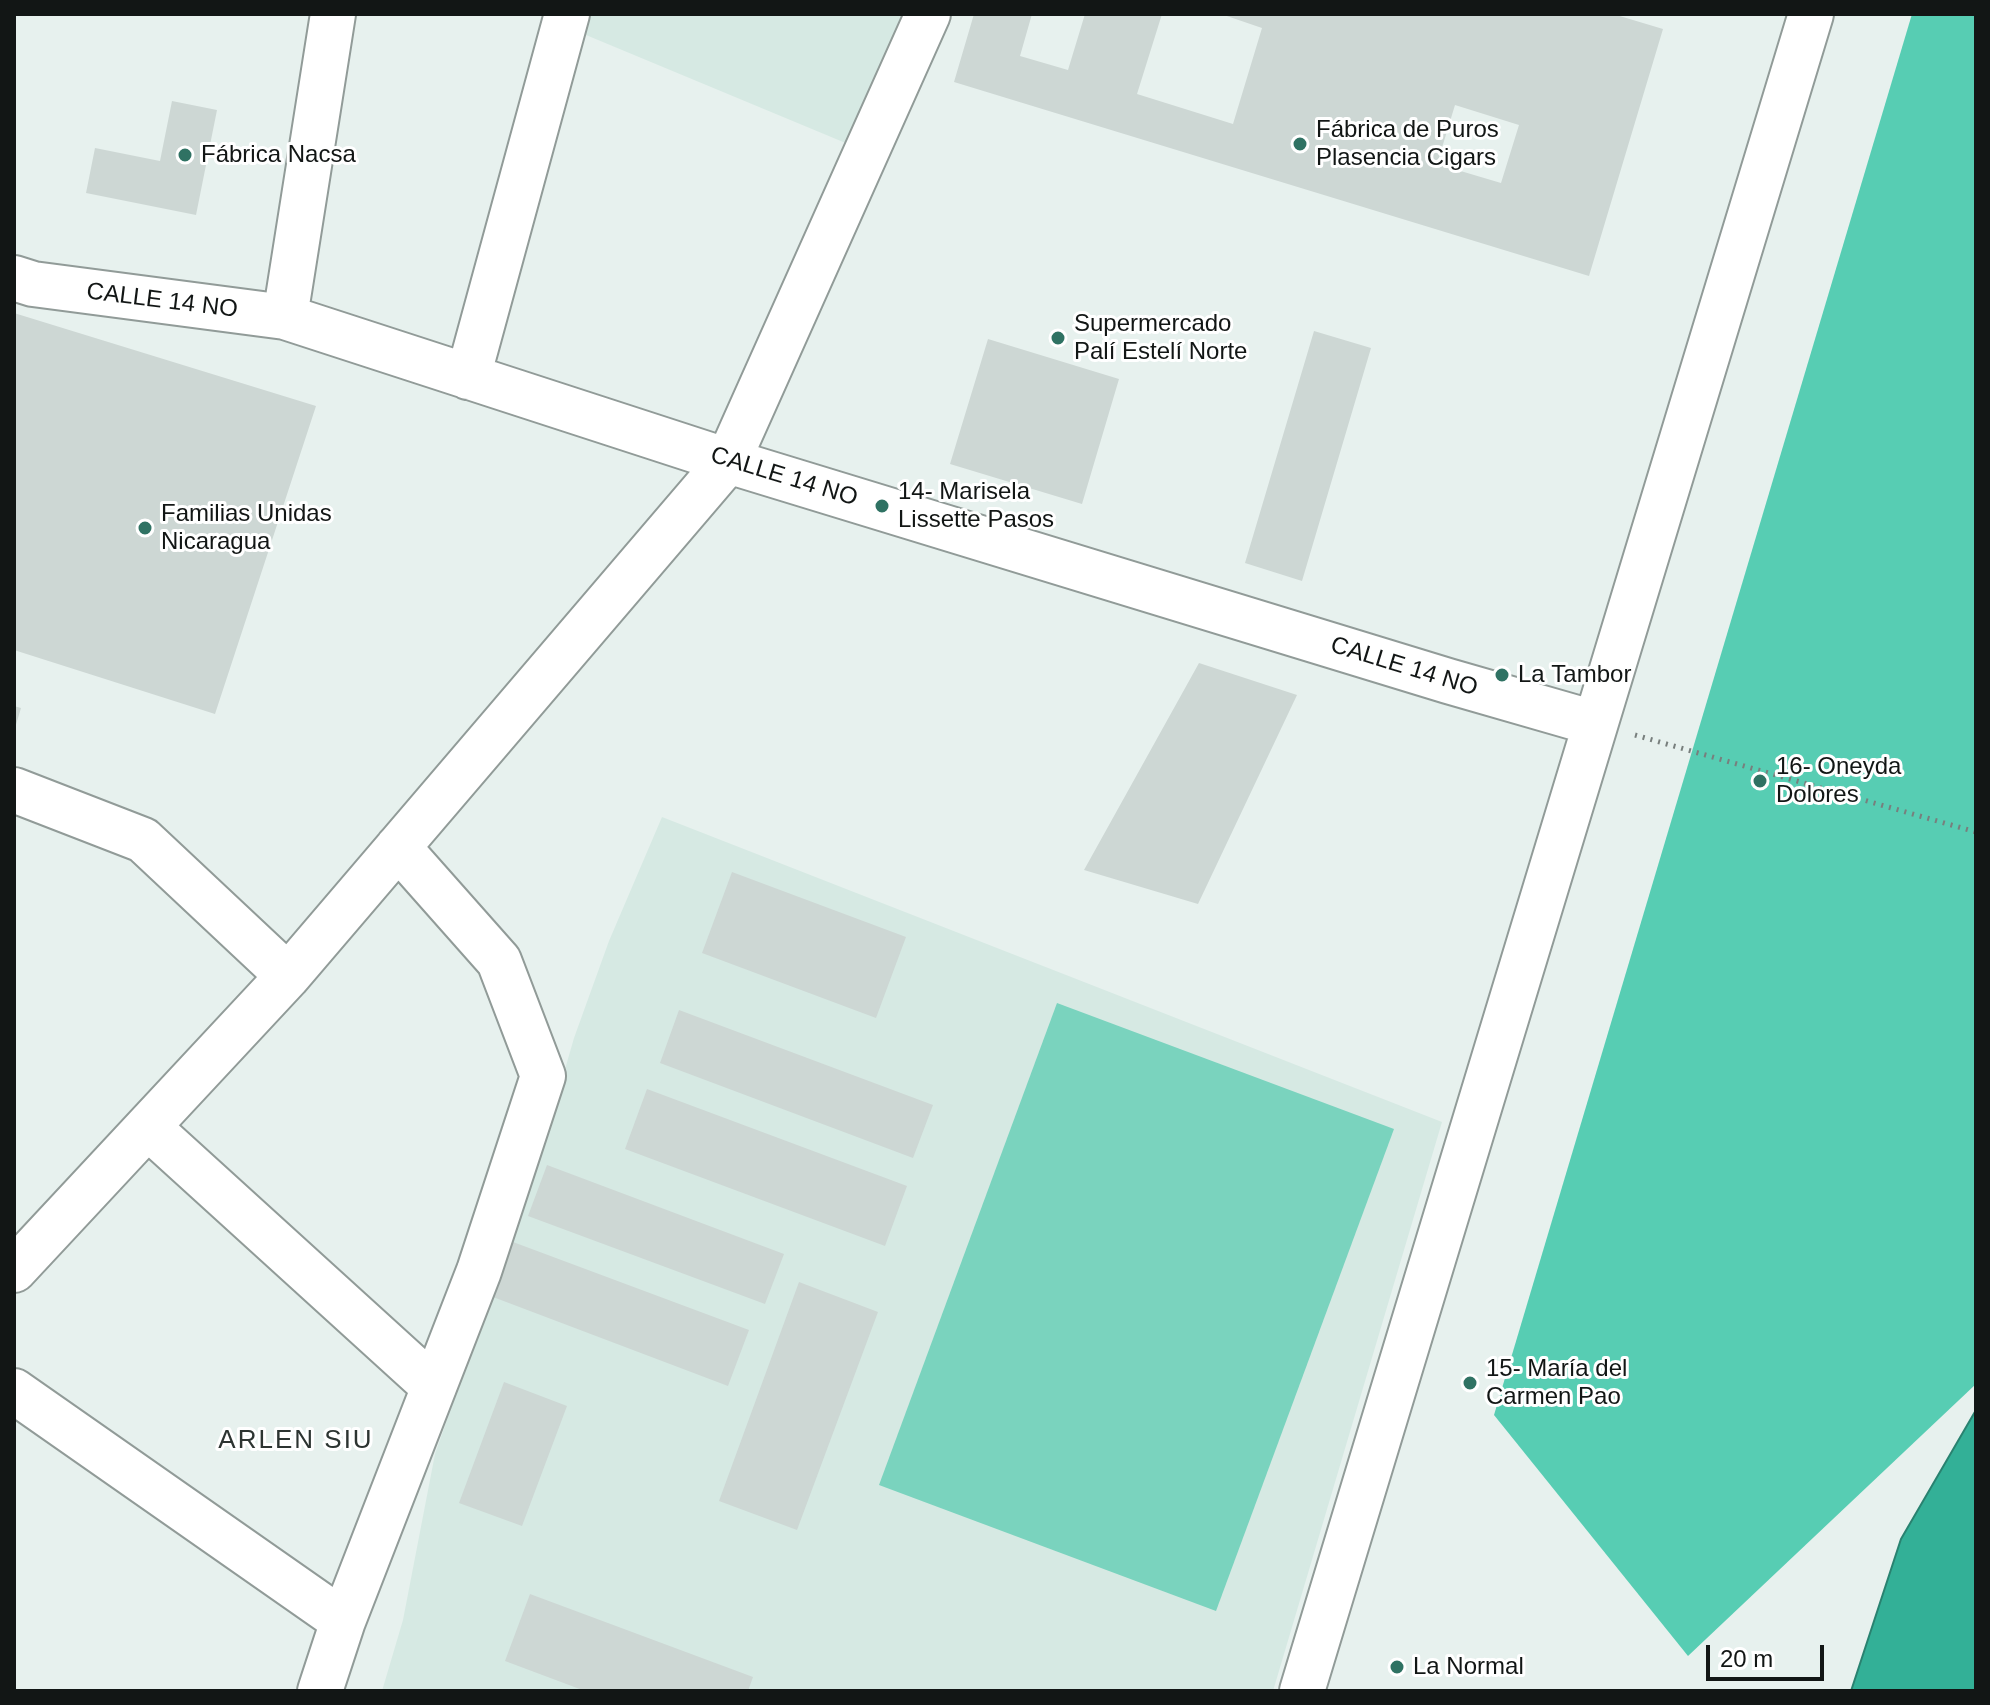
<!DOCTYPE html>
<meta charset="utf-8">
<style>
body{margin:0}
#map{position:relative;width:1990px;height:1705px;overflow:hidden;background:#e7f1ee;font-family:Arial,sans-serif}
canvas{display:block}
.frame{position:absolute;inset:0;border:16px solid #121615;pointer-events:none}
.scale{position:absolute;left:1706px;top:1645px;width:118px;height:36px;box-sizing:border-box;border:4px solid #121615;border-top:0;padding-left:10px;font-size:24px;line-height:28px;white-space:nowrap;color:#121615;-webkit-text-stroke:6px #fff;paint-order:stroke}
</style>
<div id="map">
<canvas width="1990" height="1705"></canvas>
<div class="frame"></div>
<div class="scale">20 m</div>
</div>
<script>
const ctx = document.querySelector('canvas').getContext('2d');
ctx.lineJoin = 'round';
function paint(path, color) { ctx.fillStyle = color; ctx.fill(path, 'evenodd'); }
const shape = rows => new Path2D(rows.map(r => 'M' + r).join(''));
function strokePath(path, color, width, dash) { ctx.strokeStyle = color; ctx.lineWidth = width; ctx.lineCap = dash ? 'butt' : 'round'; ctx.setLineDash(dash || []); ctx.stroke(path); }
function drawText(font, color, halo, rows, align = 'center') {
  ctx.font = font + ' Arial,sans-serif'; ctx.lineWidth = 6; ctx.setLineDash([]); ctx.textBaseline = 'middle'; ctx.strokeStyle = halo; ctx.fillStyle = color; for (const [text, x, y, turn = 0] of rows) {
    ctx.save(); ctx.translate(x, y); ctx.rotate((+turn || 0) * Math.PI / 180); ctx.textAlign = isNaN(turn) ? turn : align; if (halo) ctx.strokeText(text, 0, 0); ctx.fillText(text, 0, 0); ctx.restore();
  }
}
const built = shape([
 [581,14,905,14,848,144,574,30],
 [662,817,1442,1122,1273,1691,382,1691,403,1620,435,1454,540,1156,574,1038,609,941]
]);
const green = shape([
 [1057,1003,1394,1129,1216,1611,879,1485]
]);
const forest = shape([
 [1912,14,1976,14,1976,1384,1688,1656,1494,1415]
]);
const water = shape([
 [1976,1410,1976,1691,1851,1691,1901,1539,1976,1410]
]);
const building = shape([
 [974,14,1032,14,1020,56,1068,70,1085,14,1162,14,1137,94,1233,124,1262,28,1221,14,1613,14,1663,29,1589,276,954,82],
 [1455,105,1519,125,1501,183,1437,164],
 [172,101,217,110,196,215,86,193,95,148,160,161],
 [14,313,316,406,215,714,14,650],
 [1314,331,1371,348,1302,581,1245,563],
 [988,339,1119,379,1082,504,950,464],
 [1199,663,1297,695,1198,904,1084,870],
 [14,706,21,708,15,728,14,728],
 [732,872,906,937,876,1018,702,953],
 [679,1010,933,1105,913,1158,660,1063],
 [647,1089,907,1186,885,1246,625,1149],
 [547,1165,784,1254,765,1304,528,1216],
 [513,1242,749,1330,728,1386,493,1297],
 [799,1282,878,1312,797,1530,719,1501],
 [504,1382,567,1406,522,1526,459,1503],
 [530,1594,753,1677,748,1691,585,1691,505,1661]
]);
const path = shape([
 [1635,735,1976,832]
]);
const minor = shape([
 [14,278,33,284,285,317,728,461,1448,681,1594,723],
 [285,317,333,14],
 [468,377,567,14],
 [14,790,143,840,288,976],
 [148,1127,434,1387],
 [14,1270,288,976,728,461,928,14],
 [14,1391,343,1621],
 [320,1691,343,1621,479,1271,543,1076,499,961,398,847],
 [1302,1691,1811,14]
]);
const markers = [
 [1300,144,8,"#2f7263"],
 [185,155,8,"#2f7263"],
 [1058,338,8,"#2f7263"],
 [882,506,8,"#2f7263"],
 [145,528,8,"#2f7263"],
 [1502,675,8,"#2f7263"],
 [1760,781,8,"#2f7263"],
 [1470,1383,8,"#2f7263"],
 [1397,1667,8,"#2f7263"]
];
const poiNames = [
 ["Fábrica de Puros",1316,130],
 ["Plasencia Cigars",1316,158],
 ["Fábrica Nacsa",201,155],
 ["Supermercado",1074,324],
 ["Palí Estelí Norte",1074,352],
 ["14- Marisela",898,492],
 ["Lissette Pasos",898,520],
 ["Familias Unidas",161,514],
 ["Nicaragua",161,542],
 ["La Tambor",1518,675],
 ["16- Oneyda",1776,767],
 ["Dolores",1776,795],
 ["15- María del",1486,1369],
 ["Carmen Pao",1486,1397],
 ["La Normal",1413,1667]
];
const streetNames = [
 ["CALLE 14 NO",162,301,7],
 ["CALLE 14 NO",784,477,17],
 ["CALLE 14 NO",1404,667,17]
];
const neighbourhoodNames = [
 ["ARLEN SIU",296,1441]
];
paint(built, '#d6e9e3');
paint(green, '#7ad3be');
paint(forest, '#57cdb3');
paint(water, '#33b097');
strokePath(water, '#298270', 2);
paint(building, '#cdd7d4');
strokePath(minor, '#919b98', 48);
strokePath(path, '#787f7d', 5, [2, 6]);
strokePath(minor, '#fff', 44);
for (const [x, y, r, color] of markers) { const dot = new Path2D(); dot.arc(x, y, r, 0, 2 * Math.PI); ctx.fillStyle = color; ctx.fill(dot); strokePath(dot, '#fff', 3); }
drawText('24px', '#121615', '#fff', poiNames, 'left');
drawText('24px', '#121615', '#fff', streetNames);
ctx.letterSpacing = '2px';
drawText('26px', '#2c3431', '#fff', neighbourhoodNames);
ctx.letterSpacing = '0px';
</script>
